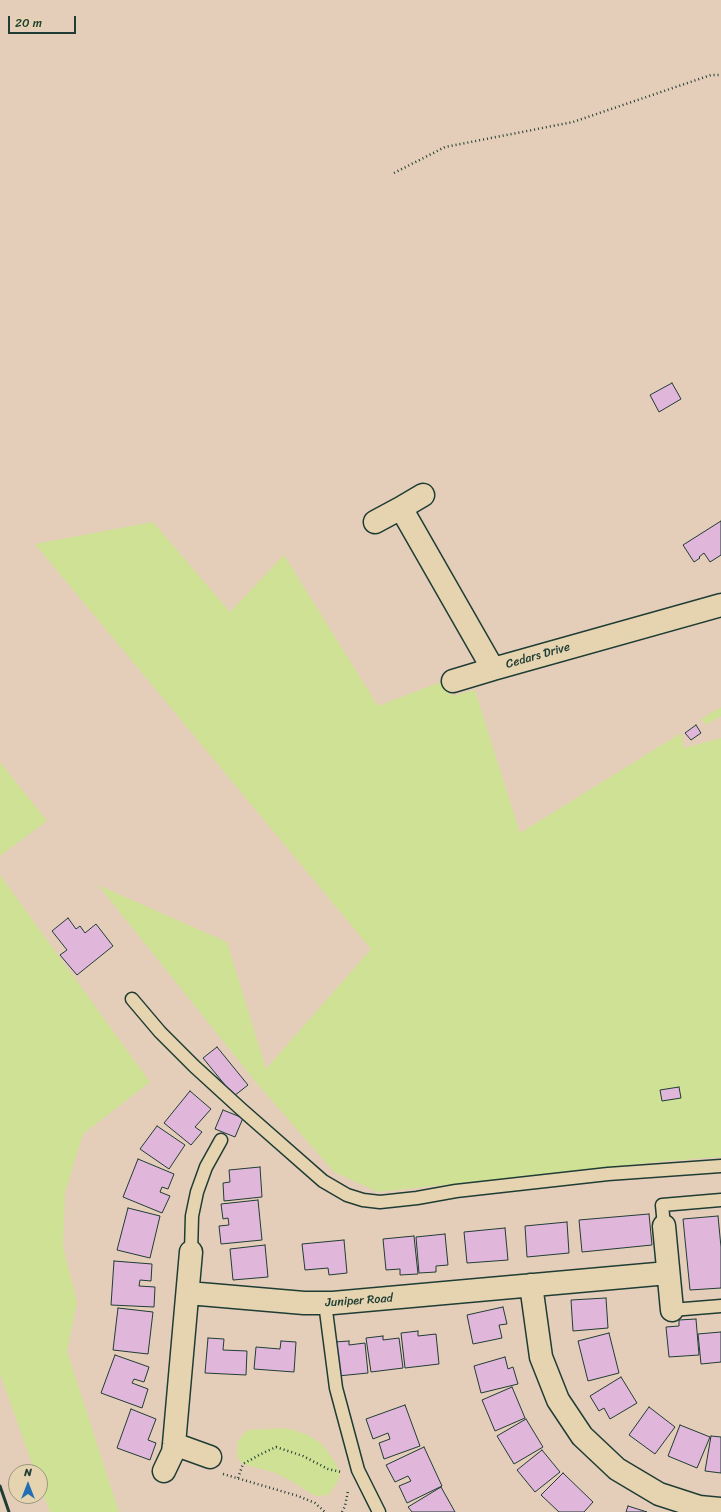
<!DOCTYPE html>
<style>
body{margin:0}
#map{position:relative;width:721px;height:1512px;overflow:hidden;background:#e5ceb9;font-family:Sriracha,sans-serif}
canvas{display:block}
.north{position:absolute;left:8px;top:1464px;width:40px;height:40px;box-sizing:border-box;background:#e6d4b1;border:1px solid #96987f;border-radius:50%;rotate:0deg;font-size:11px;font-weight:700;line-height:16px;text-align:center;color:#1f3d34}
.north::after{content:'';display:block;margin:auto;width:14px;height:18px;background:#1f6fb2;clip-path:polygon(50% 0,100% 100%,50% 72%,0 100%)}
.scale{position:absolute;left:8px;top:16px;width:68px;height:18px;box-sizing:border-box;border:2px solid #1f3d34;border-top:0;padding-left:5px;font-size:12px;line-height:14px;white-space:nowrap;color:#1f3d34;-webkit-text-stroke:3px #e6d4b1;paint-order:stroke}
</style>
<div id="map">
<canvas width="721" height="1512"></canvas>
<div class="north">N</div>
<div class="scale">20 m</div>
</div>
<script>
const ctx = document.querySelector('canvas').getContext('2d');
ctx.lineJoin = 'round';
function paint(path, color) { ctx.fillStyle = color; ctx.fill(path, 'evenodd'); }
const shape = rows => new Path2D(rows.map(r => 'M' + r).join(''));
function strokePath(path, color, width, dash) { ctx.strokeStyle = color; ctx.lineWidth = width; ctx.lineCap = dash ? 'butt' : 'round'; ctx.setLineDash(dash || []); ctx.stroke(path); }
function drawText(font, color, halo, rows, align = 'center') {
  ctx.font = font + ' Sriracha,sans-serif'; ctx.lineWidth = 3; ctx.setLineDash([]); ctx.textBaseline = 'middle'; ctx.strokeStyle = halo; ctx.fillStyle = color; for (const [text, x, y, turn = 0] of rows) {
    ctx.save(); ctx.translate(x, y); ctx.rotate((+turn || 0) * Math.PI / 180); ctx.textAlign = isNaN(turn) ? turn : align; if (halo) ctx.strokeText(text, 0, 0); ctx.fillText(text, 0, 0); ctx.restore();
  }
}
const green = shape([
 [153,522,230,612,284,555,378,706,446,680,452,696,475,690,520,833,681,733,684,748,721,738,721,1157,667,1161,378,1192,334,1172,255,1081,98,885,227,942,266,1069,371,949,35,544],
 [721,707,721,716,706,725,701,719],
 [0,762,47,821,0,856],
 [0,875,150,1082,83,1134,65,1193,63,1247,77,1302,67,1351,119,1512,50,1512,40,1485,40,1472,35,1472,0,1374],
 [286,1428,306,1434,321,1443,335,1462,340,1472,339,1478,335,1486,328,1495,315,1496,293,1482,276,1473,243,1464,237,1457,238,1441,247,1430]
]);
const building = shape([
 [672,383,681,399,659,412,650,395,672,383],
 [721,521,721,555,710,562,704,553,699,557,700,558,694,562,683,545,721,521],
 [696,725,701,733,691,740,685,733,696,725],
 [68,918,76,929,80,926,85,933,96,924,113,946,77,975,60,955,67,950,52,931,68,918],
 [217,1047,248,1085,234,1096,203,1058,217,1047],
 [679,1087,681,1098,662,1101,660,1090,679,1087],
 [190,1091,211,1109,195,1127,202,1132,191,1145,164,1123,190,1091],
 [223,1110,243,1118,235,1137,215,1129,223,1110],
 [157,1126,185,1145,169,1169,140,1149,157,1126],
 [138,1159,174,1174,168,1189,162,1187,160,1192,170,1196,162,1213,123,1197,138,1159],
 [260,1167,262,1197,224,1201,223,1183,230,1182,229,1170,260,1167],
 [258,1200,262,1240,221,1244,219,1226,229,1225,228,1218,223,1219,221,1204,258,1200],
 [128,1208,160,1216,150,1258,117,1250,128,1208],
 [649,1214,652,1245,582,1252,579,1220,649,1214],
 [718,1216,721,1247,721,1288,690,1290,683,1219,718,1216],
 [567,1222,569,1253,527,1257,525,1226,567,1222],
 [505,1228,508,1260,467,1263,464,1232,505,1228],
 [445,1234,448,1265,436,1266,436,1272,419,1273,416,1237,445,1234],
 [414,1236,418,1274,400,1275,400,1269,386,1270,383,1239,414,1236],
 [344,1240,347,1273,329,1275,328,1268,305,1270,302,1244,344,1240],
 [265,1245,268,1277,233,1280,230,1249,265,1245],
 [114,1261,152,1264,151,1281,140,1280,139,1286,155,1287,154,1307,111,1305,114,1261],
 [606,1298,608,1328,573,1331,571,1300,606,1298],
 [503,1307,507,1324,499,1325,502,1338,473,1344,467,1315,503,1307],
 [118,1308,153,1312,148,1354,113,1350,118,1308],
 [696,1319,699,1355,669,1357,666,1327,679,1326,679,1320,696,1319],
 [418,1331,418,1336,436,1334,439,1364,405,1368,401,1333,418,1331],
 [721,1332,721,1362,701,1364,698,1334,721,1332],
 [609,1333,619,1373,588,1381,578,1341,609,1333],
 [383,1336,383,1340,399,1338,403,1368,371,1372,366,1338,383,1336],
 [208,1338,224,1339,223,1350,247,1351,246,1375,205,1373,208,1338],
 [281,1341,296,1342,294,1372,254,1369,256,1347,280,1349,281,1341],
 [349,1341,349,1345,365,1343,368,1373,338,1376,335,1342,349,1341],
 [115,1355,149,1367,144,1382,134,1379,132,1383,148,1389,142,1408,101,1393,115,1355],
 [505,1357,508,1369,513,1367,518,1384,481,1393,474,1366,505,1357],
 [621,1377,637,1403,610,1419,604,1408,599,1411,590,1396,621,1377],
 [512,1387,525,1418,495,1431,482,1400,512,1387],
 [405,1405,420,1446,384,1459,379,1443,390,1439,388,1433,373,1439,366,1419,405,1405],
 [649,1407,675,1427,655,1454,629,1435,649,1407],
 [131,1409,156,1419,148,1440,156,1443,150,1460,117,1448,131,1409],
 [526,1419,543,1447,514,1464,497,1436,526,1419],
 [680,1425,710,1437,697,1468,668,1456,680,1425],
 [711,1436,721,1437,721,1473,705,1471,711,1436],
 [424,1447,442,1486,407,1503,399,1486,411,1481,408,1476,395,1482,386,1465,424,1447],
 [542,1450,560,1472,535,1492,517,1470,542,1450],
 [563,1473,593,1502,584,1512,559,1512,541,1495,563,1473],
 [441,1487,455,1512,412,1512,408,1507,441,1487],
 [628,1506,647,1512,626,1512,628,1506]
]);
const path = shape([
 [394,173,445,147,573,122,711,75,721,75],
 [223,1474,298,1496,315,1503,325,1512],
 [238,1478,243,1464,261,1454,276,1447,303,1456,328,1469,341,1472],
 [342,1512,345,1506,348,1491]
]);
const service = shape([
 [132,999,160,1032,194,1066,241,1109,323,1181,347,1195,363,1200,380,1202,417,1198,456,1191,608,1174,721,1166],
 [664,1226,662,1205,721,1200],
 [191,1252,192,1216,197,1192,206,1167,221,1140],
 [325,1303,336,1388,358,1470,379,1512],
 [672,1310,721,1306]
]);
const minor = shape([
 [401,508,423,495],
 [375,522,401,508,493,669,721,605],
 [453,681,493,669],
 [664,1226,672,1310],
 [531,1285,541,1357,558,1400,582,1436,617,1469,659,1494,699,1507,721,1509],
 [188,1293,304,1303,333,1303,668,1273],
 [174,1444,210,1457],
 [164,1471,173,1452,174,1444,191,1252]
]);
const rail = shape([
 [0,1486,9,1512]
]);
const streetNames = [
 ["Cedars Drive",538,656,-16],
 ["Juniper Road",359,1301,-4]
];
paint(green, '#cfe195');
paint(building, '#e0b6db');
strokePath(building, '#1f3d34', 1);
strokePath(service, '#1f3d34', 15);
strokePath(minor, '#1f3d34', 25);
strokePath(path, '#1f3d34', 2.5, [1, 3]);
strokePath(service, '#e6d4b1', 12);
strokePath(minor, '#e6d4b1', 22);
strokePath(rail, '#1f3d34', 3);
drawText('12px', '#1f3d34', '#e6d4b1', streetNames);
</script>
